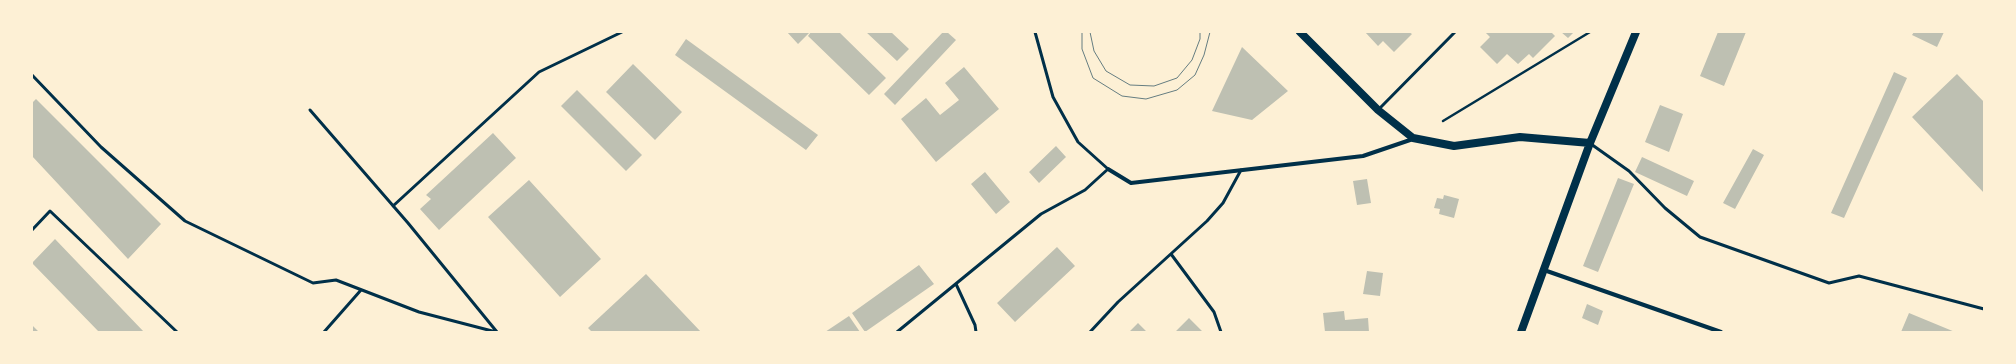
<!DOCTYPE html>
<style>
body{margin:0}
#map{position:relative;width:2016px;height:364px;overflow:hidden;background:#fdf0d5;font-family:"PT Sans Narrow",sans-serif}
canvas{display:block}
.frame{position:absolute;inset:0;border:33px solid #fdf0d5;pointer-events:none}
</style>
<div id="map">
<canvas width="2016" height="364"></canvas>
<div class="frame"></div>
</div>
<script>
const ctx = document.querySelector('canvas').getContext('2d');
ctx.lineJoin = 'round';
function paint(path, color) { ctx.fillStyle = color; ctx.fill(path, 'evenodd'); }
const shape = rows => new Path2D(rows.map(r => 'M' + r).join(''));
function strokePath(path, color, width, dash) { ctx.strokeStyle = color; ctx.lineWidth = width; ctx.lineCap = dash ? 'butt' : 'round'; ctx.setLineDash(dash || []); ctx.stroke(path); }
const building = shape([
 [787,32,810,32,798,44],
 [811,32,839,32,886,78,869,95,808,36],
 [866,32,891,32,909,49,897,61],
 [943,32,947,32,956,40,895,105,884,94],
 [1365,32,1409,32,1412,34,1394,52,1383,41,1378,46],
 [1485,32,1551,32,1555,36,1533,58,1529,54,1518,64,1507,54,1497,64,1480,47,1490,37],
 [1561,32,1574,32,1568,38],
 [1718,32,1746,32,1724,86,1700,76],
 [1914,32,1944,32,1937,47,1912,35],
 [686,39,818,135,806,150,675,55],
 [1242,47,1288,91,1252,120,1212,111],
 [633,64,682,112,655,140,606,92],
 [964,67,999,109,936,162,901,119,926,98,940,115,959,100,945,83],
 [1894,72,1907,78,1844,218,1831,213],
 [1957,74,1984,102,1984,193,1912,117],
 [577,90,642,155,626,171,561,106],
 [36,99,161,224,128,259,32,156,32,103],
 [1660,105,1683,114,1669,152,1645,142],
 [493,133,516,158,439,230,420,209,431,199,426,195],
 [1056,146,1066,157,1039,183,1029,172],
 [1753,149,1764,155,1735,209,1723,203],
 [1642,157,1694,181,1687,196,1635,172],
 [985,172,1010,202,996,214,971,184],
 [1618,178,1634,184,1598,272,1583,266],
 [1367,179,1371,203,1357,205,1353,181],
 [529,180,601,259,560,297,488,217],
 [1444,195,1459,199,1454,218,1439,214,1440,209,1434,208,1437,198,1443,199],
 [55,239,144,332,99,332,32,263],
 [1057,247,1075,266,1015,322,997,303],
 [919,265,934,284,865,332,852,313],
 [1367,271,1383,273,1380,296,1363,294],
 [646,274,701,332,592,332,588,328],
 [1587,304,1603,311,1598,325,1582,318],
 [1344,311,1345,320,1368,318,1369,332,1325,332,1323,313],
 [1909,313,1955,332,1901,332],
 [849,316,860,332,825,332],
 [1189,318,1203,332,1175,332],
 [1138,323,1147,332,1129,332],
 [32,325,39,332,32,332]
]);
const path = shape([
 [1443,121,1590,32]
]);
const service = shape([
 [32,75,101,147,185,221,313,283,336,280,419,312,496,332],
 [1379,109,1455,32],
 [310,110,408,223,497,332],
 [1591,144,1629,171,1665,208,1700,237,1829,283,1859,276,1984,309],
 [393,206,539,72,622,32],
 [32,230,50,211,177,332],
 [1171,254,1214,312,1221,332],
 [956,284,975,325,976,332],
 [324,332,361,290],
 [897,332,1041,214,1085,190,1108,169,1078,142,1053,97,1035,32],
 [1090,332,1118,302,1207,221,1223,203,1241,170]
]);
const minor = shape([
 [1108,169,1131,183,1363,156,1413,139],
 [1544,270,1721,332]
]);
const secondary = shape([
 [1300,32,1378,110,1413,138,1454,146,1520,137,1590,143],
 [1521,332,1590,143,1636,32]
]);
const tram = shape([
 [1082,32,1082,49,1093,78,1122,96,1146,99,1177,90,1195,75,1204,55,1210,32],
 [1090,32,1094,51,1106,71,1130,85,1154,86,1177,78,1192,60,1200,39,1200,32]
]);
paint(building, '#bec0b2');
strokePath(path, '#003049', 2.5);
strokePath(service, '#003049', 3);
strokePath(minor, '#003049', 4);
strokePath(secondary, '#003049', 8);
strokePath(tram, '#657d81', 1);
</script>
